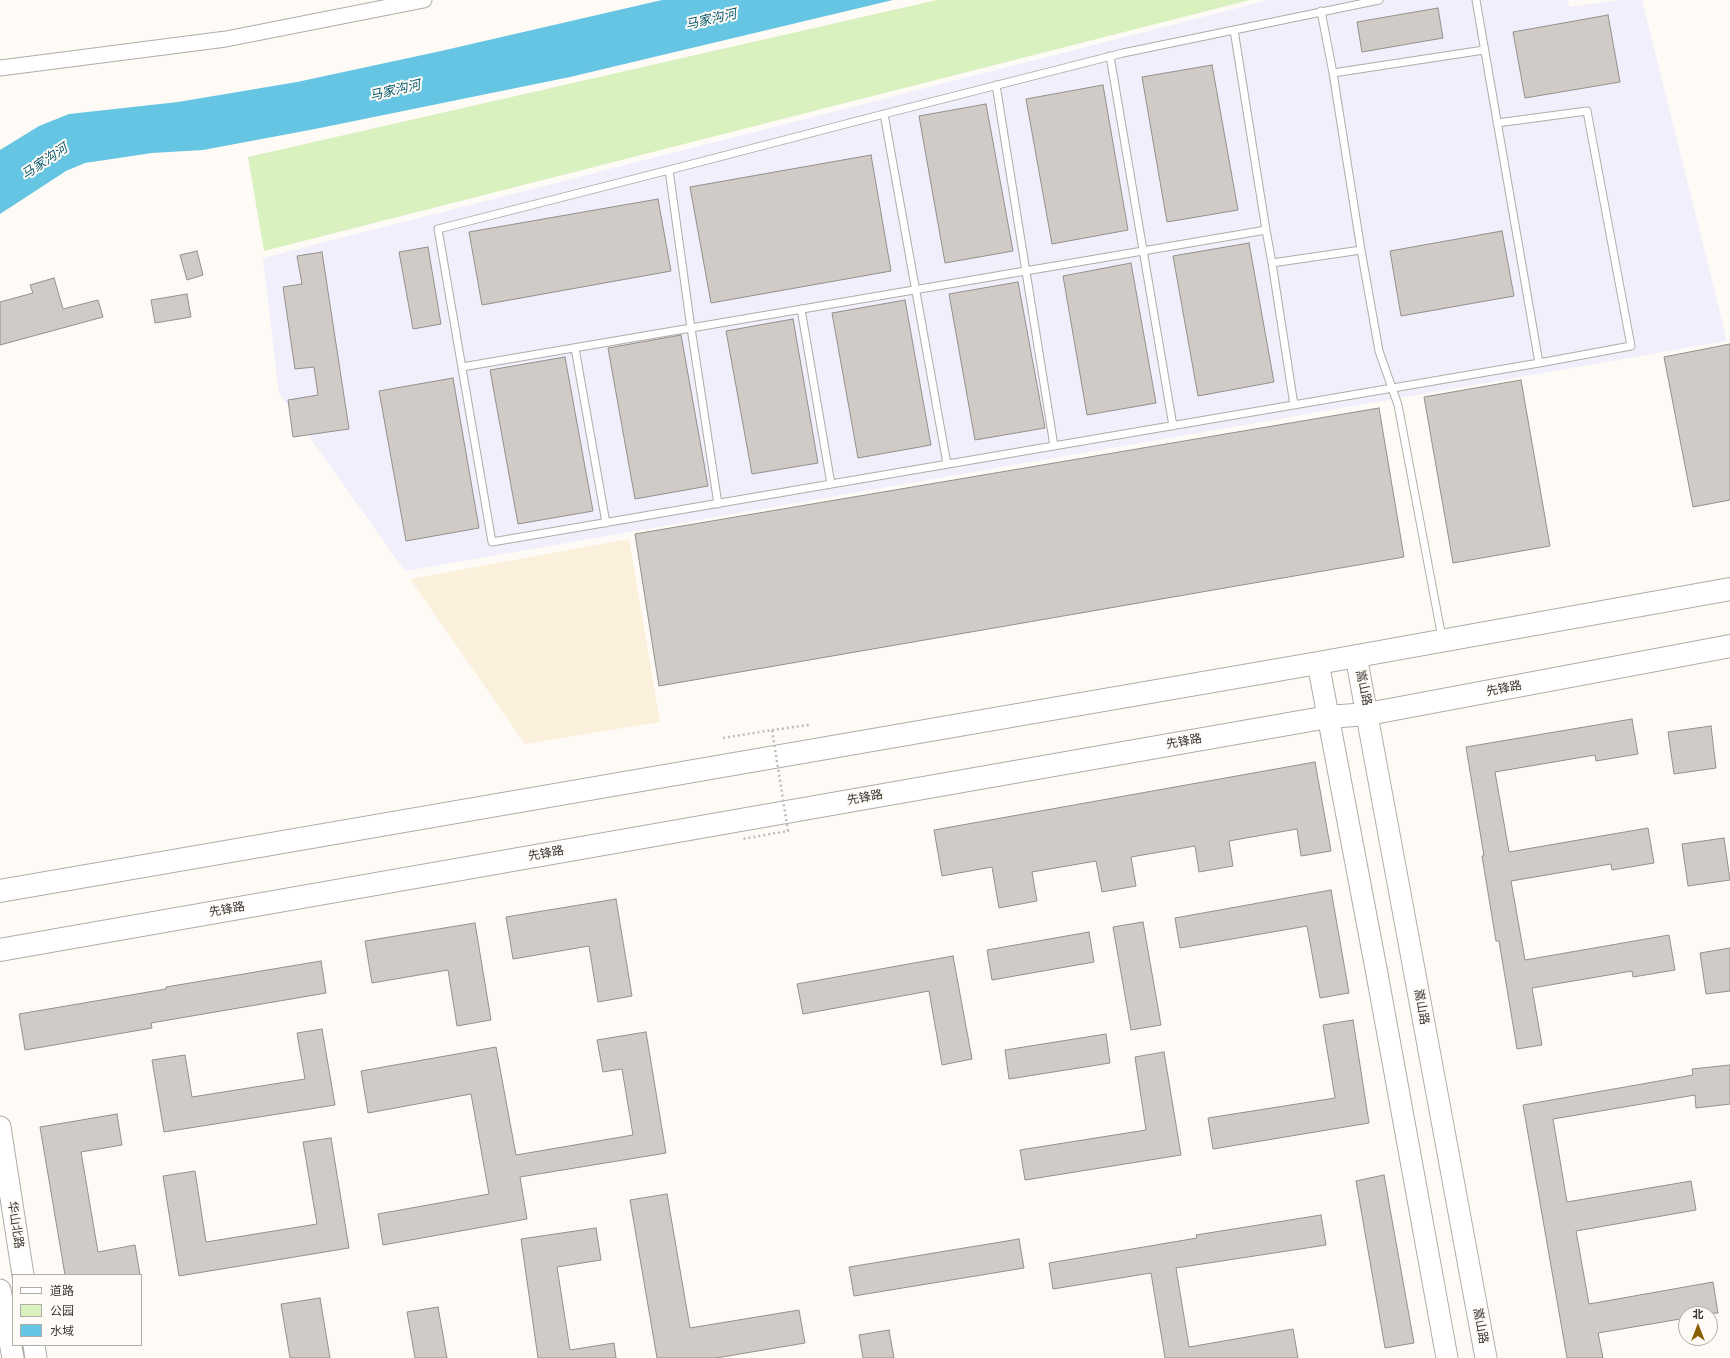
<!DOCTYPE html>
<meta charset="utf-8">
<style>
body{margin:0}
#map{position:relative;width:1730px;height:1358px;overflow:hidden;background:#fefaf5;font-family:Signika,"Noto Sans SC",sans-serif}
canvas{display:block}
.legend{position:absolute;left:12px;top:1274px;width:130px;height:72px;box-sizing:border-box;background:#fefaf5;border:1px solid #b0aca9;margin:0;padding:5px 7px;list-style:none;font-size:12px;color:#3a3836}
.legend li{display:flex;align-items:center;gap:8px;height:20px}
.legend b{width:20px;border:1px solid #b0aca9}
.north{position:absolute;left:1678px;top:1306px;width:40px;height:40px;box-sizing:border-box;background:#fefaf5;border:1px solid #b0aca9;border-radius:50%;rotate:0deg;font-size:11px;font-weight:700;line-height:16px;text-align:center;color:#3a3836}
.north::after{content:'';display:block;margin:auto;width:14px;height:18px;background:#8b5d01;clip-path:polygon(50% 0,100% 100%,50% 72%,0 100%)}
</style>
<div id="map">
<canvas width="1730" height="1358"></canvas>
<ul class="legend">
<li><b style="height:5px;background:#fff"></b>道路</li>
<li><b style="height:11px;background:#d9f1be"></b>公园</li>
<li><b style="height:11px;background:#65c5e2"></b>水域</li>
</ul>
<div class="north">北</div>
</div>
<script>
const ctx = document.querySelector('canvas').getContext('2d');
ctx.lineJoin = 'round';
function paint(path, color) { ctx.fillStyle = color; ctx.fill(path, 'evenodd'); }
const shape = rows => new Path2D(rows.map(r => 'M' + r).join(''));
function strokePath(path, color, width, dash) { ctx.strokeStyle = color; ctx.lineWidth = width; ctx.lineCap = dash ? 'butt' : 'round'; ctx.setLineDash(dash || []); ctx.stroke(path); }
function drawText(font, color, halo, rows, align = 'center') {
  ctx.font = font + ' Signika,"Noto Sans SC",sans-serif'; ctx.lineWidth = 4; ctx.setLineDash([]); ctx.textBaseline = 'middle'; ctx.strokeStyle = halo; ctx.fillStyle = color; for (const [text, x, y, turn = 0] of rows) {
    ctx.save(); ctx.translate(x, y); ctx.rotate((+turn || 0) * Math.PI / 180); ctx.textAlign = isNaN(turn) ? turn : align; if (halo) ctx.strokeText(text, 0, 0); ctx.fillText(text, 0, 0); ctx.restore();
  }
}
const commercial = shape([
 [1269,0,1568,0,1569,7,1621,0,1642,0,1727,341,405,571,279,394,263,258]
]);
const medical = shape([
 [629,539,660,722,525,744,410,579]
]);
const green = shape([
 [937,0,1250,0,264,251,248,157]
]);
const water = shape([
 [662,0,893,0,570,77,315,129,203,150,152,153,85,163,66,171,0,214,0,150,39,126,69,114,178,102,297,82,441,51]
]);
const building = shape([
 [1438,8,1443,38,1362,52,1357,22,1438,8],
 [1608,15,1620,82,1525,98,1513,32,1608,15],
 [1212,65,1238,210,1167,222,1142,77,1212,65],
 [1103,85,1128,230,1052,244,1026,99,1103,85],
 [986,104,1013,251,945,263,919,116,986,104],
 [871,155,891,271,711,303,690,187,871,155],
 [658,199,671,271,482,305,469,232,658,199],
 [1502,231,1514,296,1401,316,1390,251,1502,231],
 [1249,243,1274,382,1198,396,1173,256,1249,243],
 [428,247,441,324,413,329,399,252,428,247],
 [197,251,203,275,187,280,180,255,197,251],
 [322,252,349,429,293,437,288,400,318,395,314,367,295,369,283,287,302,284,297,256,322,252],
 [1131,263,1156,403,1087,415,1063,276,1131,263],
 [54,278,63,309,98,300,103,317,0,345,0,302,33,293,30,285,54,278],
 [1018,282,1045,428,975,440,949,294,1018,282],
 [187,294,191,317,155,323,151,300,187,294],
 [905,300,931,445,858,458,832,313,905,300],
 [793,319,818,463,752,474,726,331,793,319],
 [681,335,708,486,635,499,608,348,681,335],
 [1730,344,1730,500,1693,507,1664,357,1730,344],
 [565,357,593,511,518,524,490,370,565,357],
 [453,378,479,528,406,541,379,391,453,378],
 [1521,380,1550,546,1453,563,1424,397,1521,380],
 [1379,408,1404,557,659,686,635,534,1379,408],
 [1632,719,1638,754,1596,761,1595,755,1495,772,1509,852,1648,828,1654,863,1612,870,1611,864,1511,881,1525,960,1669,935,1675,970,1633,977,1632,971,1532,988,1542,1045,1517,1049,1499,941,1496,941,1482,856,1484,856,1466,747,1632,719],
 [1711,726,1716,768,1674,774,1668,732,1711,726],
 [1315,762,1331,851,1301,856,1297,829,1229,841,1233,866,1199,872,1195,846,1131,857,1136,886,1102,892,1096,861,1032,872,1037,901,999,908,992,867,942,876,934,830,1315,762],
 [1724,838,1730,880,1688,886,1682,844,1724,838],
 [1331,890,1349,993,1320,998,1307,926,1180,948,1175,918,1331,890],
 [616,899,632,996,598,1002,589,946,513,959,506,917,616,899],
 [1143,922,1161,1025,1131,1030,1113,927,1143,922],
 [475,923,491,1020,457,1026,448,970,372,983,365,941,475,923],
 [1089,932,1094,962,992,980,987,950,1089,932],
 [1730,948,1730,991,1706,994,1700,953,1730,948],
 [953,956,972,1059,942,1065,929,991,803,1014,797,984,953,956],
 [321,961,326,993,151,1023,152,1028,25,1050,19,1014,166,989,166,987,321,961],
 [1353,1020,1369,1123,1213,1149,1208,1118,1335,1098,1323,1025,1353,1020],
 [322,1029,335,1105,164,1132,152,1060,185,1055,192,1097,305,1079,297,1033,322,1029],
 [646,1032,666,1153,520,1177,527,1219,383,1245,378,1214,489,1194,471,1094,368,1113,361,1071,496,1047,516,1155,633,1135,622,1069,603,1072,597,1040,646,1032],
 [1106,1034,1110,1063,1009,1079,1005,1050,1106,1034],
 [1164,1052,1181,1155,1025,1180,1020,1150,1146,1130,1135,1057,1164,1052],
 [1730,1065,1730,1104,1696,1108,1695,1095,1553,1119,1567,1202,1691,1181,1696,1210,1576,1231,1589,1304,1713,1282,1718,1313,1686,1314,1686,1318,1598,1333,1603,1358,1567,1358,1523,1105,1693,1075,1692,1069,1730,1065],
 [117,1114,122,1145,81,1152,98,1252,135,1245,140,1275,65,1275,40,1127,117,1114],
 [331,1138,349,1248,179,1276,163,1176,195,1171,206,1242,317,1224,303,1142,331,1138],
 [1384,1175,1414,1343,1385,1348,1356,1181,1384,1175],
 [667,1194,690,1328,799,1310,805,1343,716,1358,657,1358,630,1200,667,1194],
 [1321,1215,1326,1245,1176,1268,1189,1347,1293,1329,1298,1358,1165,1358,1151,1273,1053,1289,1049,1263,1197,1238,1196,1235,1321,1215],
 [596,1228,601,1260,557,1267,570,1350,614,1343,616,1358,538,1358,521,1239,596,1228],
 [1019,1239,1024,1268,854,1296,849,1267,1019,1239],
 [320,1298,330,1358,290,1358,281,1304,320,1298],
 [438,1307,447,1358,415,1358,407,1312,438,1307],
 [889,1330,894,1358,863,1358,859,1335,889,1330]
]);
const path = shape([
 [772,730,809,725]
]);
const service = shape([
 [1476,0,1539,363],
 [1321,11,1333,73],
 [1234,30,1266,230],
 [1110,56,1173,426],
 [996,85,1054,446],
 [669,170,884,114],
 [1361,250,1333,73,1484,50],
 [1272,263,1294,405],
 [801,309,831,484],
 [575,348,606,523],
 [462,367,1266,230,1272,263,1361,250,1379,351,1398,405,1442,638],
 [947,464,884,114,1123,53,1379,0],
 [718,504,691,328,669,170,438,229,492,542,1539,363,1631,346,1587,111,1497,123]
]);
const minor = shape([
 [0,68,226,39,424,0]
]);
const secondary = shape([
 [1356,656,1486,1358],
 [1318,663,1377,974,1447,1358],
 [0,1127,23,1275],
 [0,1290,13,1358],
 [34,1345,36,1358]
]);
const primary = shape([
 [0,891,1318,663,1730,589],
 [0,950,1328,717,1368,714,1730,646]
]);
const pathBridge = shape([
 [723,738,772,730,788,831,742,839]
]);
const streetNames = [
 ["嵩山路",1363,688,78],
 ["先锋路",1504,689,-11],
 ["先锋路",1184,742,-10],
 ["先锋路",865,798,-10],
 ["先锋路",546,854,-10],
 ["先锋路",227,910,-10],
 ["嵩山路",1421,1007,80],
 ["华山北路",15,1225,81],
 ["嵩山路",1480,1326,80]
];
const waterNames = [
 ["马家沟河",711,20,-13],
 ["马家沟河",395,91,-13],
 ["马家沟河",45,162,-34]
];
paint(commercial, '#f1effc');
paint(medical, '#fbf0db');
paint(green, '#d9f1be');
paint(water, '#65c5e2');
paint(building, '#d0cbc6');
strokePath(building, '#94908c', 1);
strokePath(service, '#b0aca7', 9);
strokePath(minor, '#b0aca7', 17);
strokePath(secondary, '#b0aca7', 23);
strokePath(primary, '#b0aca7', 24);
strokePath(path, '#c0bcb8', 2.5, [2, 3]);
strokePath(service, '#fff', 7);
strokePath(minor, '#fff', 15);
strokePath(secondary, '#fff', 21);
strokePath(primary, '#fff', 22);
strokePath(pathBridge, '#c0bcb8', 2.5, [2, 3]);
drawText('12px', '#3a3836', '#fefaf5', streetNames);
drawText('italic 13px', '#085b6f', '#fefaf5', waterNames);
</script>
